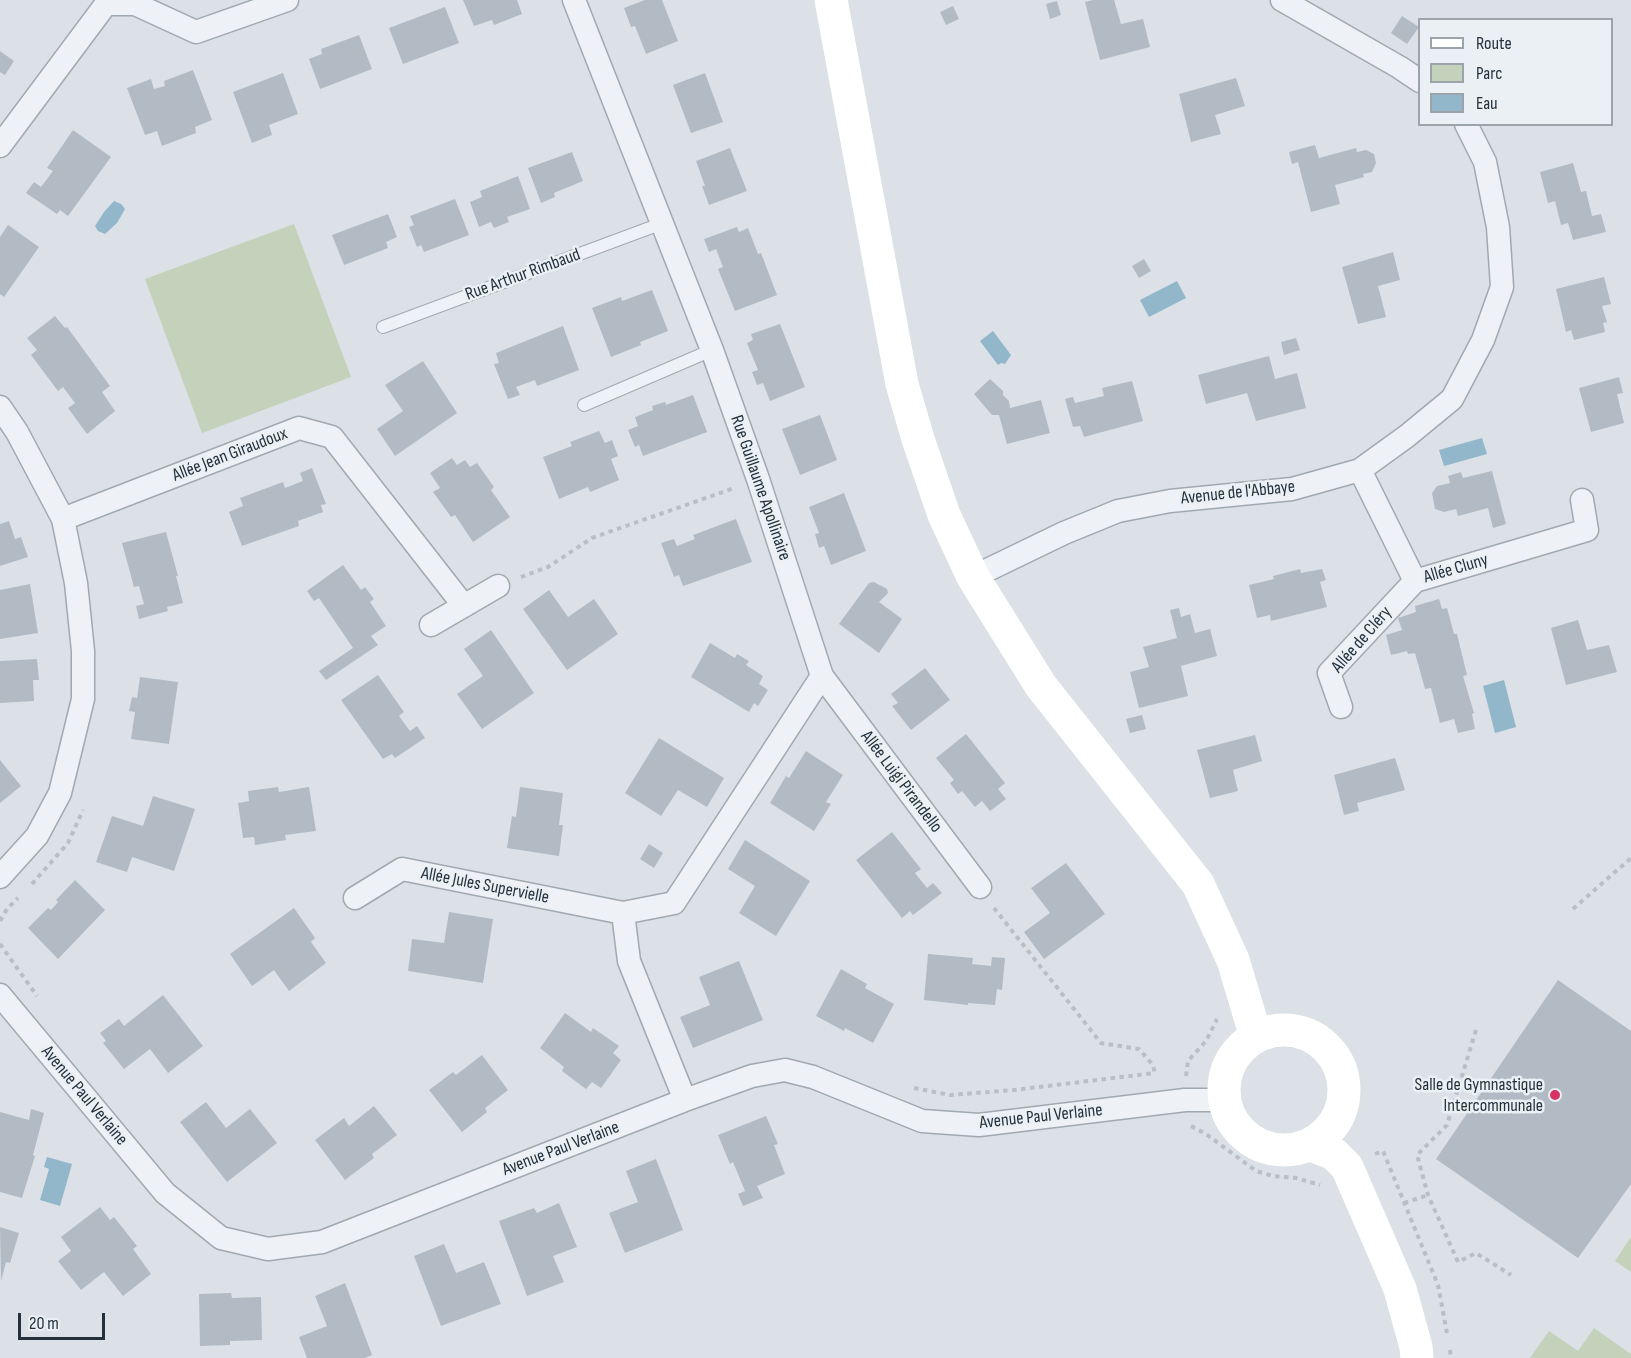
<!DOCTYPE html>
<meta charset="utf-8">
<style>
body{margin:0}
#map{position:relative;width:1631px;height:1358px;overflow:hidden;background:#dbe1e7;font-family:"Sofia Sans Condensed",sans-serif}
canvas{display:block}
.legend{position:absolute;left:1418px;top:18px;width:195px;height:108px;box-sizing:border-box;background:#eaf0f4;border:2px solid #9ba4ab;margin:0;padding:8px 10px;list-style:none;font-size:18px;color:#24313d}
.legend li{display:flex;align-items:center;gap:12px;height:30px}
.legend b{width:30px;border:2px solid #9ba4ab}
.scale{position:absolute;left:18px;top:1313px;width:87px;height:27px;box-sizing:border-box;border:3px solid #24313d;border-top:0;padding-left:8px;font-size:18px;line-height:21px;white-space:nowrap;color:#24313d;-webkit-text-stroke:4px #eaf0f4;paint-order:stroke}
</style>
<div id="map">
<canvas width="1631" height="1358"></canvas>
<ul class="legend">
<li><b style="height:8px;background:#fff"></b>Route</li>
<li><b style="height:16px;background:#c4d1bb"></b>Parc</li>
<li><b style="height:16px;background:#92b6ca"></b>Eau</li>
</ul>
<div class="scale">20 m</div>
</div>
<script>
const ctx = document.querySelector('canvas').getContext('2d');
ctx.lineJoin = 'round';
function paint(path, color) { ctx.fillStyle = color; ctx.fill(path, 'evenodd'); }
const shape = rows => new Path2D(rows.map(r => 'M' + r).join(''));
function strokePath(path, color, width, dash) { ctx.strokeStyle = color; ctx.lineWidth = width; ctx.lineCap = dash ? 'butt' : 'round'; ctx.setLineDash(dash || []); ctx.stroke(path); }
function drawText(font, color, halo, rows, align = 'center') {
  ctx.font = font + ' "Sofia Sans Condensed",sans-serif'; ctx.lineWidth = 5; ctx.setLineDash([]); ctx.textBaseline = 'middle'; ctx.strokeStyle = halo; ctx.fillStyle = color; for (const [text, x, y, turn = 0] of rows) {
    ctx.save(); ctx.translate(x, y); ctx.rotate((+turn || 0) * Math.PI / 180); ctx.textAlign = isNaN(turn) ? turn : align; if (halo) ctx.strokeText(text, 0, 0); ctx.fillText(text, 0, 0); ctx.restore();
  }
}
const green = shape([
 [294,224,351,377,202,433,145,279],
 [1631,1237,1631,1272,1615,1261],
 [1594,1328,1631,1354,1631,1358,1530,1358,1549,1331,1578,1351]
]);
const water = shape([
 [114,201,121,204,125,209,117,223,105,234,98,231,95,226,104,212],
 [1177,281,1186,298,1149,317,1140,300],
 [993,331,1011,355,1005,364,1001,363,998,365,980,341],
 [1482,438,1487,454,1444,466,1439,450],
 [1504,680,1516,727,1495,733,1483,686],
 [47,1157,72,1164,60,1206,40,1200,49,1169,44,1167]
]);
const building = shape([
 [463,0,517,0,522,14,494,25,492,20,474,26],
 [645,0,662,0,678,41,646,54,635,26,631,27,624,8],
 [1093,0,1114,0,1121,24,1143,19,1150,47,1100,60,1085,2],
 [1057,1,1061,15,1050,19,1046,4],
 [953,6,959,19,946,25,940,12],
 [445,7,459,43,403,64,389,28],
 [1402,16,1419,27,1407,44,1391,33],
 [359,35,372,69,320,89,309,59,322,54,321,49],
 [0,51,14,61,5,75,0,72],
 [193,70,212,120,195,127,196,133,162,146,157,131,145,135,127,88,151,79,154,89,165,86,164,81],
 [283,73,298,114,269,125,272,135,252,143,233,92],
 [705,73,723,122,691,133,673,85],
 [1236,78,1245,106,1215,115,1221,134,1191,142,1179,94],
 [73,130,111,157,68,216,60,210,57,214,26,193,34,182,41,187,53,171,47,168],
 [1315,145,1319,158,1356,148,1357,152,1366,150,1374,154,1376,163,1372,172,1363,174,1364,177,1335,185,1340,204,1311,212,1298,162,1292,164,1289,152],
 [730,148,747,191,709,205,702,186,705,186,696,161],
 [572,152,583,181,554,193,555,197,541,203,528,168],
 [1573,163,1581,192,1586,191,1592,216,1601,214,1606,232,1573,240,1568,223,1561,225,1555,201,1548,203,1540,172],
 [518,176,530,209,507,217,509,222,494,228,491,222,479,227,470,202,482,197,480,191],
 [455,199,469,235,424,252,421,245,417,247,409,227,414,225,410,216],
 [388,214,397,237,386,242,388,248,344,265,332,235],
 [8,225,39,247,4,297,0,294,0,237],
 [737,227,739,232,748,228,758,254,761,253,777,295,735,311,718,269,723,267,716,249,709,252,704,239],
 [1393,252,1400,280,1378,286,1386,317,1358,324,1342,267],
 [1144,259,1151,271,1139,278,1132,266],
 [1604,277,1611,304,1602,306,1607,322,1603,323,1605,332,1574,340,1571,330,1566,332,1556,289],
 [652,290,668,331,640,342,641,345,611,357,592,308,621,297,622,301],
 [55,316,65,328,67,327,110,386,102,392,115,411,87,434,68,408,75,403,63,387,58,391,31,355,37,350,27,338],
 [780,324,805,387,770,401,763,383,757,385,752,372,758,370,747,343,753,340,751,334],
 [563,326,579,370,537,386,535,380,516,387,520,395,508,399,494,364,499,363,496,353],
 [1296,338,1300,350,1284,355,1281,342],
 [1269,356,1275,379,1297,373,1306,408,1256,421,1247,393,1206,404,1198,375],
 [423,361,457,413,395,456,377,429,403,411,385,385],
 [1619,377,1623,393,1617,394,1624,423,1591,432,1579,388],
 [990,379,1003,391,1003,395,1009,401,1010,408,1041,400,1050,433,1007,444,999,415,992,415,974,394],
 [1132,381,1143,421,1084,437,1080,426,1073,427,1065,399,1073,397,1075,403,1104,396,1102,388],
 [693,395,707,432,643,456,639,445,635,447,628,430,638,426,635,417,653,410,652,406,665,402,666,405],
 [820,415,837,460,800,475,782,429],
 [599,431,605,443,612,440,618,456,611,459,619,480,590,492,588,487,559,499,543,457,572,446,570,442],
 [452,458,457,465,465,460,470,467,477,463,494,487,491,490,510,517,473,542,455,515,451,517,433,492,440,488,430,473],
 [312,468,326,504,321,505,323,512,298,521,299,526,242,546,229,512,243,506,240,498,283,482,285,488,303,481,300,473],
 [1492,471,1506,524,1493,528,1488,508,1458,516,1456,509,1444,512,1435,509,1432,493,1437,486,1450,483,1448,476,1461,472,1463,478],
 [844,493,866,551,831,565,824,546,819,548,815,534,819,533,809,507],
 [736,519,752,562,683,586,679,575,674,577,661,543,674,539,677,546,695,539,693,535],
 [9,521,15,539,21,537,28,557,0,566,0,524],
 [166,532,178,576,176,576,183,603,167,607,168,611,139,619,136,606,144,604,139,586,134,587,122,543],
 [343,565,361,590,365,587,374,599,370,602,386,626,371,636,378,645,326,680,319,671,353,648,319,598,314,601,307,591],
 [1300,569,1301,573,1322,569,1326,580,1320,582,1327,607,1271,621,1270,615,1257,618,1249,585,1274,579,1273,576],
 [874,582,887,589,888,593,879,602,902,619,879,653,839,624,869,583],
 [30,584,38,633,0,639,0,590],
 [549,590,568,617,594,599,618,634,567,670,523,609],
 [1439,599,1442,609,1447,608,1454,634,1457,634,1467,675,1463,676,1474,713,1472,714,1475,729,1458,733,1454,719,1440,723,1431,688,1425,689,1415,653,1408,654,1407,651,1391,655,1386,635,1402,630,1398,618,1416,612,1415,606],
 [1179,608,1181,617,1190,614,1195,633,1210,629,1217,656,1181,666,1188,696,1139,708,1130,672,1149,667,1143,647,1177,638,1170,610],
 [1578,620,1587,650,1609,645,1617,672,1566,685,1551,628],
 [491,630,534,693,482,729,457,694,483,676,464,649],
 [710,643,735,658,737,654,749,661,746,665,763,676,759,684,768,690,758,706,754,703,749,712,691,677],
 [37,659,39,680,33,680,34,701,0,703,0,661],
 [925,668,950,700,911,730,892,706,898,703,891,694],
 [378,675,404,712,399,716,410,731,417,726,425,738,395,758,392,754,383,759,341,700],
 [140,677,178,682,169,744,131,739,135,712,129,711,132,697,137,698],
 [1142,715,1146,729,1130,733,1126,719],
 [966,734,1005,783,998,789,1006,799,990,811,982,801,975,807,962,791,958,794,950,783,954,780,936,758],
 [1255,735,1262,761,1233,770,1238,791,1210,798,1197,750],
 [659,738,724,778,707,807,678,790,661,816,625,793],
 [806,751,843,775,826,802,831,804,814,831,770,803,786,776,789,778],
 [1395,758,1405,790,1357,803,1359,811,1344,815,1334,775],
 [0,760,21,786,0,803],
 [278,787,279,792,309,787,316,831,285,835,286,840,255,845,254,837,243,838,238,803,249,801,248,791],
 [520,787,563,793,559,825,563,825,559,856,507,848,512,816,516,817],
 [153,796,195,809,174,871,132,857,127,872,96,862,112,816,143,826],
 [892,832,921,869,915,873,927,888,933,883,942,893,913,915,910,911,902,918,856,860],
 [745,840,810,881,776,936,739,913,755,886,728,869],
 [649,844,663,853,654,868,640,859],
 [1066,863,1105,914,1044,959,1024,932,1050,913,1031,888],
 [75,880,105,910,58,959,28,928,48,908,51,910,58,902,56,900],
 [294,908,315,938,311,942,326,963,289,991,274,970,252,986,230,954],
 [449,912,493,919,483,983,408,971,412,939,444,943],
 [928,954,973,958,972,964,991,966,992,957,1005,958,1002,990,997,989,995,1005,968,1003,968,1005,924,1000],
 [739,961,763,1020,693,1048,680,1017,710,1005,699,977],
 [841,969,867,984,865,988,894,1004,873,1043,845,1028,844,1031,816,1016],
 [1558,980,1631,1031,1631,1184,1578,1258,1436,1159],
 [163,995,203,1046,168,1073,150,1049,124,1069,103,1043,106,1041,100,1033,119,1019,124,1026],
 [565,1013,591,1032,593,1028,619,1046,613,1053,621,1060,601,1088,592,1082,586,1089,562,1071,564,1067,540,1048],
 [482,1055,508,1090,485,1108,487,1112,462,1132,429,1090,453,1072,456,1075],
 [206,1102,226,1128,250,1109,277,1143,227,1182,180,1122],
 [374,1106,397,1135,372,1154,374,1158,345,1180,315,1140,344,1118,349,1126],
 [31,1109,44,1113,33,1155,35,1156,22,1198,0,1192,0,1112,29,1120],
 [766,1116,778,1144,774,1145,785,1174,757,1186,763,1198,743,1206,738,1194,745,1191,733,1162,730,1164,718,1135],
 [656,1159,683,1230,625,1253,609,1213,638,1202,626,1171],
 [559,1203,577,1247,553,1256,564,1282,527,1296,499,1221,534,1208,537,1213],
 [100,1207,110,1220,114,1217,137,1246,133,1249,151,1274,123,1296,104,1272,81,1290,58,1261,71,1251,61,1237],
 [0,1227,19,1233,10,1263,6,1262,1,1281],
 [444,1244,456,1273,484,1262,501,1304,441,1326,414,1256],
 [345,1283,372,1355,365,1358,307,1358,299,1337,327,1326,315,1296],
 [231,1293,232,1298,261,1297,262,1340,230,1341,230,1345,200,1346,199,1294]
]);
const path = shape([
 [521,577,548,567,592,538,734,488],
 [32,884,68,843,83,810],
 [994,908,1101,1043,1139,1049,1153,1065,1155,1074],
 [1573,909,1631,858],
 [0,921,7,909,18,898],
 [0,944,37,996],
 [1476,1030,1447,1125,1417,1155,1428,1195,1458,1262,1476,1253,1511,1275],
 [1186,1076,1188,1061,1206,1041,1217,1019],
 [914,1088,950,1095,1014,1090,1155,1073],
 [1191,1126,1206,1134,1256,1171,1273,1176,1296,1178,1320,1185],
 [1375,1154,1383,1151,1438,1285,1447,1333],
 [1404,1203,1428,1195],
 [1450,1350,1451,1358]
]);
const lane = shape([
 [383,327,663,223],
 [584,405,712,350]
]);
const street = shape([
 [1282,0,1399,67,1420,81],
 [0,146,106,4,135,4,196,32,287,0],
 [0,407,17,432,63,519,76,583,83,651,83,699,60,793,37,836,0,877],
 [1360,470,1415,581,1587,530,1582,500],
 [63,519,299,428,332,437,464,606],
 [973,577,1064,533,1118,511,1170,501,1292,489,1360,470,1407,436,1452,399,1483,340,1502,287,1498,227,1485,162,1466,124],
 [431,625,498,586],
 [822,676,980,887],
 [1341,707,1329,673,1415,581],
 [355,898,402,869,623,913,674,903,822,676,758,479,712,350,574,0],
 [623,913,629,961,685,1100],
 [0,995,165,1193,221,1238,268,1249,322,1242,685,1100,752,1076,785,1070,813,1077,922,1121,979,1125,1185,1100,1225,1100]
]);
const secondary = shape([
 [831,0,902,384,918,439,944,515,973,577,1041,686,1198,884,1233,960,1256,1037],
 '1224 1090a60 60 0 1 1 120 0a60 60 0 1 1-120 0Z',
 [1311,1145,1334,1154,1347,1167,1400,1289,1416,1347,1417,1358]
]);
const markers = [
 [1555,1095,6,"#d73465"]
];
const streetNames = [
 ["Rue Arthur Rimbaud",523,275,-20],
 ["Allée Jean Giraudoux",230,455,-21],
 ["Rue Guillaume Apollinaire",760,488,71],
 ["Avenue de l'Abbaye",1238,493,-6],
 ["Allée Cluny",1456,569,-16],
 ["Allée de Cléry",1362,640,-49],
 ["Allée Luigi Pirandello",901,782,53],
 ["Allée Jules Supervielle",485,886,11],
 ["Avenue Paul Verlaine",84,1096,50],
 ["Avenue Paul Verlaine",1041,1117,-6],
 ["Avenue Paul Verlaine",561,1149,-21]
];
const poiNames = [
 ["Salle de Gymnastique",1543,1085],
 ["Intercommunale",1543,1106]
];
paint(green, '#c4d1bb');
paint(water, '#92b6ca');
paint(building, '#b2bbc4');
strokePath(lane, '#a0a9b1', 14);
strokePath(street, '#a0a9b1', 25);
strokePath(path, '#b9bfc5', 4, [4.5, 4.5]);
strokePath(lane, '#eef1f5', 12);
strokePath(street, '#eef1f5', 22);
strokePath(secondary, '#fff', 33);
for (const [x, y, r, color] of markers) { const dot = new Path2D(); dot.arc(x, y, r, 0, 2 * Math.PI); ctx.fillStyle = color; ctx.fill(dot); strokePath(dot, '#eaf0f4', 2); }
drawText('18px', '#24313d', '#eaf0f4', streetNames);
drawText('18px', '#24313d', '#eaf0f4', poiNames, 'right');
</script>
